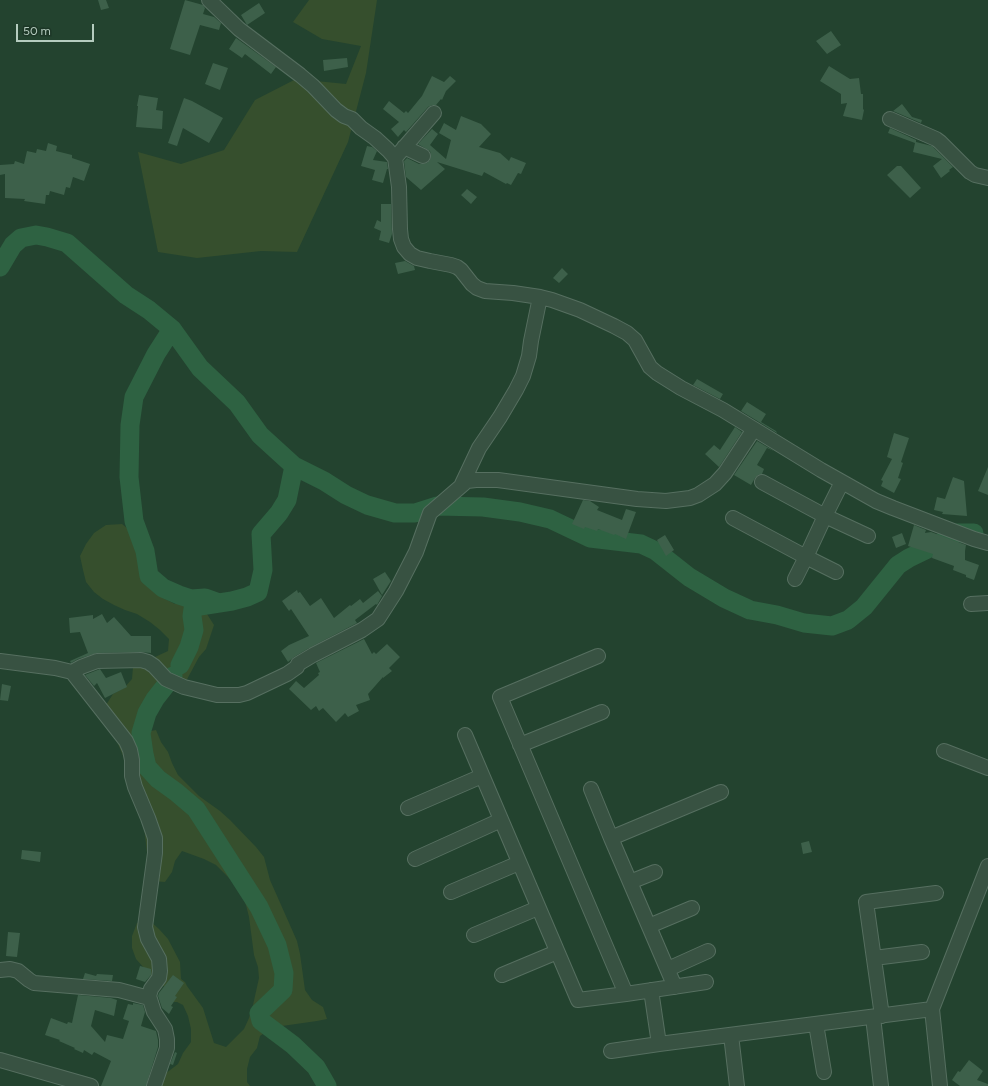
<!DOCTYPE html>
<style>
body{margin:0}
#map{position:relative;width:988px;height:1086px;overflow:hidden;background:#23432f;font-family:Figtree,sans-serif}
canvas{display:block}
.scale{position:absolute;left:16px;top:24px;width:78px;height:18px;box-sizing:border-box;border:2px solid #b5ccbf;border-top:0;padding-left:5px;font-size:12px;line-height:14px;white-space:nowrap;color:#b5ccbf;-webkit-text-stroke:3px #1d3727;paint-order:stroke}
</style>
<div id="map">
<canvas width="988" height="1086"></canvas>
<div class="scale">50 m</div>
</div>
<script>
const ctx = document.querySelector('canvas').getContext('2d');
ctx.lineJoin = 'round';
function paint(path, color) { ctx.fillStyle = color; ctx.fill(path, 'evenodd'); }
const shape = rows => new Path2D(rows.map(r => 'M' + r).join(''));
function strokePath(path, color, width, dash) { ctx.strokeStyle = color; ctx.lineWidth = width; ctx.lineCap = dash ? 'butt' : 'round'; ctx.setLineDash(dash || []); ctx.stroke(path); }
const green = shape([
 [309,0,377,0,366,73,348,142,297,252,261,251,197,258,158,252,138,152,181,164,224,150,255,100,296,79,346,84,361,46,322,39,293,22],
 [122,524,132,532,136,544,141,568,146,580,163,598,175,604,188,604,193,609,207,614,214,625,206,649,199,657,184,685,175,674,170,679,160,683,151,691,150,703,141,733,156,730,161,742,168,752,172,763,178,775,199,796,220,811,230,820,256,847,264,857,270,880,297,941,300,954,305,990,312,1000,323,1007,327,1019,317,1021,282,1026,270,1029,260,1036,257,1048,250,1057,247,1069,247,1082,250,1086,159,1086,157,1080,178,1064,183,1053,191,1042,191,1029,188,1016,183,1005,177,1002,173,1002,166,988,153,978,136,959,132,948,132,936,137,923,150,921,159,929,168,939,180,962,181,979,185,982,187,986,203,1008,214,1043,226,1047,244,1029,249,1018,253,1005,259,978,258,967,254,955,249,917,246,905,241,893,233,882,216,865,204,859,182,851,175,861,172,872,165,882,153,881,149,870,143,818,132,777,112,730,106,705,113,694,124,688,132,679,133,667,142,658,155,657,168,651,169,639,160,630,150,622,137,614,125,610,114,605,103,599,94,592,86,582,83,570,80,556,86,544,94,533,106,525]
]);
const river = shape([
 [0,267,13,245,21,238,36,235,47,237,67,243,126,295,149,310,172,329,200,368,237,403,260,435,294,466,324,481,346,495,367,505,395,513,415,513,437,506,483,507,520,512,550,519,590,538,641,544,656,551,689,577,724,598,750,610,777,615,804,623,832,626,848,620,864,607,898,565,909,558,940,543,956,533,974,533],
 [172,329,156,354,134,397,130,425,129,477,134,521,145,551,149,576,163,588,179,595,191,599,205,598,219,603],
 [180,665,189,647,194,630,192,616,193,609,200,606,232,601,247,597,258,592,263,570,261,534,279,513,287,500,294,466],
 [173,676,155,699,147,713,141,733,144,754,147,767,158,779,176,792,196,809,259,907,277,945,284,973,283,990,259,1013,261,1021,293,1045,316,1067,327,1086]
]);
const building = shape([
 [98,0,106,0,109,8,101,10],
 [185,0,203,5,205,8,203,14,214,17,221,23,219,30,200,25,190,55,170,49],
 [259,3,265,13,247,25,241,15],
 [831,31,841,45,827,54,816,41],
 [236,38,276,67,271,74,245,54,242,58,229,49],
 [347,58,348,67,324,71,323,60],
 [213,63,228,68,220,90,205,84],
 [829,66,850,79,859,78,861,94,863,94,863,109,864,110,862,120,843,116,847,103,841,104,841,94,820,81],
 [432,76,444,82,450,76,456,81,446,91,442,100,441,99,436,105,432,105,428,107,406,132,404,130,398,137,391,129,399,122,383,109,389,101,404,113,406,111,408,113,422,96],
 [139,95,158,98,156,110,163,111,162,129,136,127,138,106,137,106],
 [184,98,192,101,223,118,209,143,183,128,177,146,168,143],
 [902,104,912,117,922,120,921,123,893,111],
 [461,116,481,124,491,134,479,147,500,153,509,161,511,157,526,163,521,174,518,173,511,185,507,183,506,184,484,172,482,176,437,162,445,169,421,190,406,177,404,161,407,158,419,164,423,164,427,163,430,160,431,155,430,151,418,144,432,129,438,134,430,145,446,159,451,140,439,133,444,123,456,130],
 [890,128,916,140,916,142,932,146,953,167,949,170,950,171,941,178,933,166,942,159,913,152,915,143,888,133],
 [48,143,57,146,56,151,72,155,72,158,90,164,84,181,73,177,70,188,66,187,64,195,50,191,49,195,46,195,45,204,24,201,25,199,5,198,5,174,0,175,0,165,14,164,15,161,24,164,27,151,36,153,37,149,46,151],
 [367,146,372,147,377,151,373,160,387,162,388,169,387,169,383,183,372,180,375,170,361,166],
 [897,166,901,166,921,188,910,198,887,175],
 [467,189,477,197,471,204,461,195],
 [381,204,391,204,392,234,389,243,379,240,381,231,374,228,377,220,381,222],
 [405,261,414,266,415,270,398,274,395,263],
 [562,268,568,274,559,283,553,278],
 [697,379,723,394,720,399,693,385],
 [747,402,766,414,761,422,776,431,777,433,741,411],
 [735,427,742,432,719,467,705,454,714,445,720,450],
 [894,433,909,438,901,462,903,463,898,478,901,479,894,493,881,486,883,481,881,480,892,459,887,457],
 [757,441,774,451,767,448,757,465,764,469,762,474,758,475,755,478,751,485,734,475],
 [988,467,988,495,978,491],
 [953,477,964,481,967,516,942,514,943,512,934,510,937,497,945,499],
 [583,500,590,501,599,507,597,510,622,520,626,509,636,512,626,539,615,534,614,535,598,529,597,531,585,527,584,529,572,524],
 [914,525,926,530,925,533,931,532,966,545,965,551,965,560,979,565,974,580,966,577,966,575,953,570,954,566,932,558,933,554,908,546],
 [902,533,906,544,896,548,892,537],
 [665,535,674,550,666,556,657,540],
 [385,572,391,581,382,595,373,579],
 [297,590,298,593,300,592,310,606,321,598,334,618,350,605,351,606,360,599,363,603,378,591,382,596,377,605,376,604,355,620,357,623,309,648,294,657,288,662,281,651,289,645,309,636,291,609,289,611,282,601],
 [102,614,107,623,114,617,131,636,151,636,151,653,141,652,97,653,78,659,71,663,70,661,88,653,80,632,70,633,69,618,93,615,93,619],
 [364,639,372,654,374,652,376,654,387,644,400,657,389,668,392,671,383,678,383,677,368,694,370,700,356,705,359,711,348,717,345,713,336,722,323,708,319,711,316,706,311,710,289,689,296,681,304,688,319,675,318,673,320,672,316,663],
 [100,669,106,678,121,672,127,687,105,698,97,683,94,686,85,675],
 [2,684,11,686,8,701,0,700],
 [809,841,812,852,803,854,801,843],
 [22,850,41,852,40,862,21,859],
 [8,932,20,933,17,957,6,956],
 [140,966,151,969,151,975,145,982,136,979],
 [85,973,96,976,97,974,113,975,112,981,83,979],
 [173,975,184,983,175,996,177,997,171,1006,173,1007,169,1014,162,1008,158,996,159,993],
 [78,995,111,998,117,1000,114,1016,95,1010,91,1026,105,1042,107,1035,123,1039,129,1021,123,1019,128,1004,133,1005,133,1003,143,1005,145,1012,141,1026,156,1031,158,1040,158,1047,146,1086,101,1086,111,1061,94,1052,92,1055,84,1050,83,1053,74,1049,75,1048,59,1041,60,1040,45,1035,51,1018,67,1024,68,1022,72,1023],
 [175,1052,177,1053,173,1065,170,1064],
 [969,1060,983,1071,977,1080,988,1084,988,1086,960,1086,952,1080,958,1071,960,1072]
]);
const minor = shape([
 [209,0,239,29,300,75,313,86,336,110,344,116,352,119,361,128,375,138,388,150,395,158,399,187,400,229,401,239,404,247,410,254,417,258,430,261,451,265,457,267,461,270,472,284,477,288,485,291,513,293,540,297,552,300,580,310,614,326,627,333,635,340,650,367,657,373,681,388,723,410,821,470,876,501,893,508,974,539,988,543],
 [890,119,936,139,940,142,970,172,975,175,988,178],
 [404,147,423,156],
 [395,158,434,113],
 [762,482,825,516,868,536],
 [462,484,479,448,500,417,516,390,523,376,529,356,531,341,540,297],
 [733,518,806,557,836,572],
 [795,579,806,557,825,516,842,482],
 [971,604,988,603],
 [598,656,500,697,626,994,706,982],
 [0,661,55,668,72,672,126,741,130,750,132,760,132,776,135,787,148,818,155,838,155,853,145,927,148,939,159,959,160,971,159,978,151,989,149,996,154,1012,165,1029,167,1039,167,1048,154,1086],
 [72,672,81,667,97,661,141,660,148,662,154,666,166,679,184,687,217,695,239,695,247,693,287,674,297,667,298,664,313,655,362,630,378,619,396,591,416,552,430,513,467,481,476,480,498,480,637,499,666,501,690,498,698,495,715,484,725,473,754,429],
 [465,735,578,1000,626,994],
 [520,745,602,712],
 [944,751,988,768],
 [591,789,611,838],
 [408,808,482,776],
 [415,859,501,820],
 [630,882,655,872],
 [451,892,519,863],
 [649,926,692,908],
 [474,935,538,908],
 [874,958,922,952],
 [668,969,708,951],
 [0,970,10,969,18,971,29,980,34,983,119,990,149,998],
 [502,975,557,952],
 [675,987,611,838,721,792],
 [651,990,659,1044,932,1009,988,866],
 [932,1009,940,1086],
 [882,1016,866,902,936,893],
 [873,1017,881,1086],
 [816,1024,824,1072],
 [731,1035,737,1086],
 [611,1051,659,1044],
 [0,1060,91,1086]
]);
paint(green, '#364f2d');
strokePath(river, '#2e6242', 19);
paint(building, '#3d604a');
strokePath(minor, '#566f60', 16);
strokePath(minor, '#385242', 14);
</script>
